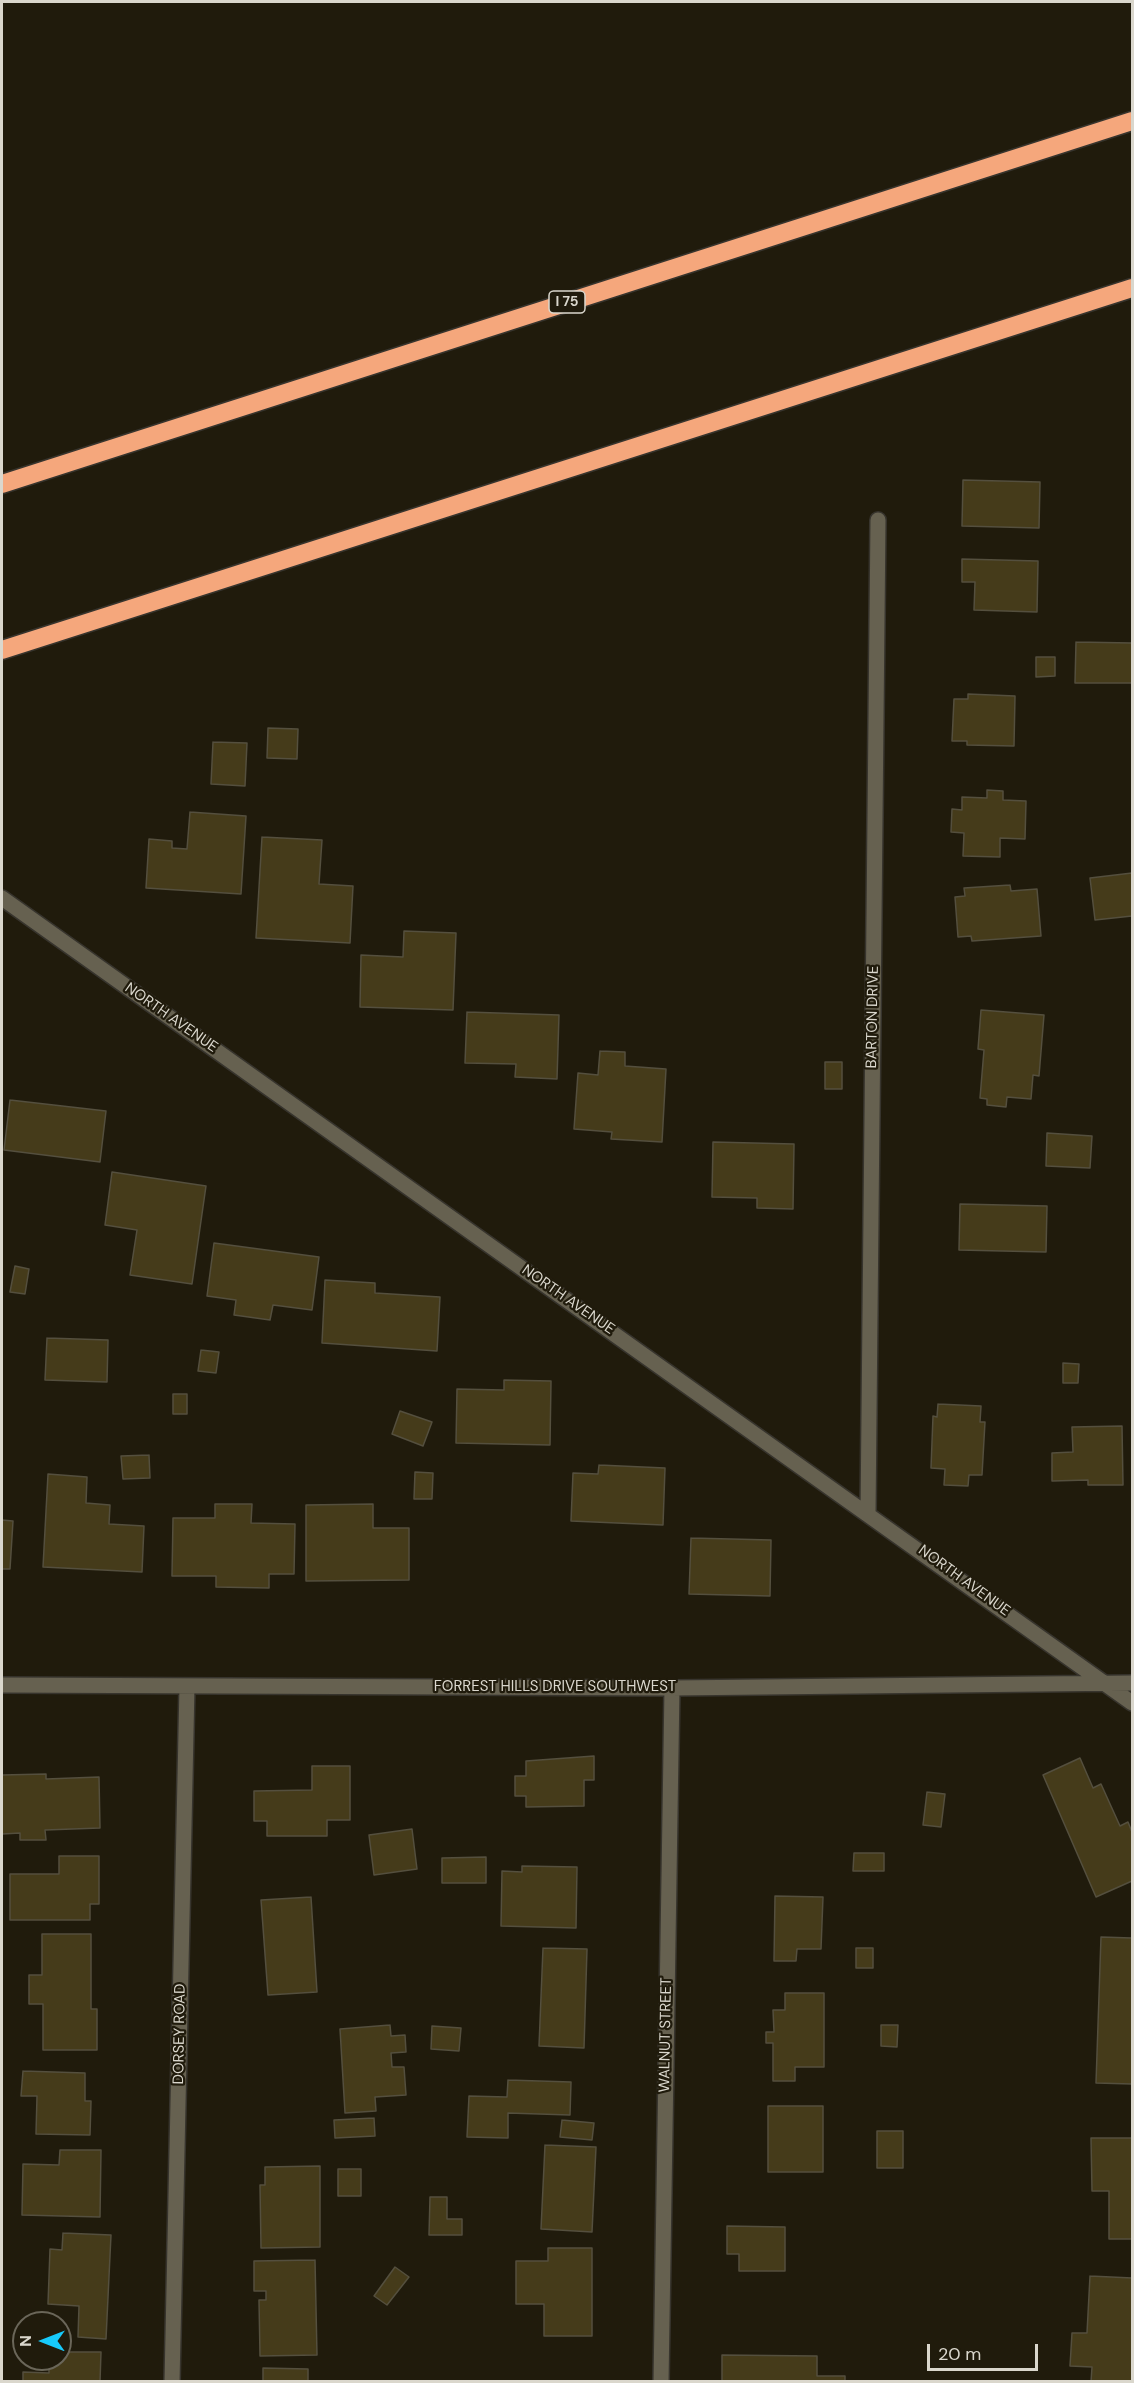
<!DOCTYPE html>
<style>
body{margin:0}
#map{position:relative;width:1134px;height:2383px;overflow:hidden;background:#201b0c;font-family:"DM Sans",sans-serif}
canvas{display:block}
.frame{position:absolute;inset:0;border:3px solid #dad7cd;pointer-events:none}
.north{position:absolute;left:12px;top:2311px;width:60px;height:60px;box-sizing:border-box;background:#201b0c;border:2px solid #6a6659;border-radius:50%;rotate:270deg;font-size:16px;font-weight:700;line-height:24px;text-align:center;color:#dad7cd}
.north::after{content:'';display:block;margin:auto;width:21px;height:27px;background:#17cafb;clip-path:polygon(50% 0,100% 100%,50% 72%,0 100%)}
.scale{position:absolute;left:927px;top:2344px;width:111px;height:27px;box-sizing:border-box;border:3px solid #dad7cd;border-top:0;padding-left:8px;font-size:18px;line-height:21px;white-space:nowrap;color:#dad7cd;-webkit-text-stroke:4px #201b0c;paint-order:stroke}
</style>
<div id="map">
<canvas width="1134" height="2383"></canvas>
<div class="frame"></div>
<div class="north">N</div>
<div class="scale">20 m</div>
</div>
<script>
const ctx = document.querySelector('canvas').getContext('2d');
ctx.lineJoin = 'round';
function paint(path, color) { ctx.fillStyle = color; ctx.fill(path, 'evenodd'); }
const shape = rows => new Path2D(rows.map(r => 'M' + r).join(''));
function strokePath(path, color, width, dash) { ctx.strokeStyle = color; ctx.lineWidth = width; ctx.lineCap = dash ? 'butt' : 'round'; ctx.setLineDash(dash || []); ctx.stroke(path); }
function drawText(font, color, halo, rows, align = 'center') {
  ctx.font = font + ' "DM Sans",sans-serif'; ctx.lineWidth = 4.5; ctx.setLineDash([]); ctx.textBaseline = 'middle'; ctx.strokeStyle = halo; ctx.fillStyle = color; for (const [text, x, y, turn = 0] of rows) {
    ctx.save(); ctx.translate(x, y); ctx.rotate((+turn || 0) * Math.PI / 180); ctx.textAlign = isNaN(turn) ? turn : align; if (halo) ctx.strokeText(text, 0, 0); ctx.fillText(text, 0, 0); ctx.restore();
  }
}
const building = shape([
 [963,480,1040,482,1039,528,962,526,963,480],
 [962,559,1038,561,1037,612,974,610,975,582,962,582,962,559],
 [1076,642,1132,643,1132,683,1075,683,1076,642],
 [1036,657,1055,657,1055,676,1036,677,1036,657],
 [968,694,1015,696,1014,746,967,745,967,741,952,741,954,699,968,699,968,694],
 [268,728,298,729,297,759,267,758,268,728],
 [213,742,247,743,245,786,211,784,213,742],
 [987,790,1003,791,1003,800,1026,801,1025,839,1000,838,1000,857,963,856,964,833,951,832,952,809,962,810,962,797,987,798,987,790],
 [190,812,246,816,241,894,146,888,149,839,172,841,172,848,187,849,190,812],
 [262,837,322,840,319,884,353,886,350,943,256,938,262,837],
 [1132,873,1132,916,1095,920,1090,878,1132,873],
 [1010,885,1011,891,1037,889,1041,936,972,941,971,936,958,937,955,897,965,896,964,888,1010,885],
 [404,931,456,933,453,1010,360,1007,361,955,403,957,404,931],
 [981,1010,1044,1015,1039,1076,1033,1075,1031,1099,1007,1097,1006,1107,987,1105,987,1099,980,1098,984,1050,978,1049,981,1010],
 [467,1012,559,1015,557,1079,515,1077,516,1064,465,1063,467,1012],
 [600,1051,625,1052,625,1066,666,1069,662,1142,611,1139,612,1132,574,1129,578,1073,598,1075,600,1051],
 [825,1062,842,1062,842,1089,825,1089,825,1062],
 [10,1100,106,1111,100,1162,4,1150,10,1100],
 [1047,1133,1092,1136,1090,1168,1046,1166,1047,1133],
 [713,1142,794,1144,793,1209,757,1208,757,1198,712,1197,713,1142],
 [112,1172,206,1186,192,1284,130,1275,137,1230,105,1225,112,1172],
 [960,1204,1047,1206,1046,1252,959,1250,960,1204],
 [214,1243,319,1257,312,1310,273,1305,270,1320,234,1315,236,1300,207,1296,214,1243],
 [15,1266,29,1269,25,1294,10,1292,15,1266],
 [325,1280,375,1283,375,1293,440,1297,437,1351,322,1343,325,1280],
 [47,1338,108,1340,107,1382,45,1380,47,1338],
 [201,1350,219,1352,216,1373,198,1371,201,1350],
 [1063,1363,1079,1364,1078,1383,1063,1383,1063,1363],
 [504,1380,551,1381,550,1445,456,1443,457,1389,504,1390,504,1380],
 [173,1394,187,1394,187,1414,173,1414,173,1394],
 [938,1404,981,1406,980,1422,985,1422,982,1475,969,1475,968,1486,944,1485,945,1469,931,1468,933,1416,937,1417,938,1404],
 [400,1411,432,1422,423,1446,392,1434,400,1411],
 [1122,1426,1123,1485,1088,1485,1088,1480,1052,1481,1052,1453,1073,1452,1072,1427,1122,1426],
 [149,1455,150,1478,123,1479,121,1456,149,1455],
 [599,1465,665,1468,663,1525,571,1521,573,1473,598,1474,599,1465],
 [415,1472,433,1473,432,1499,414,1499,415,1472],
 [48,1474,87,1477,86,1503,110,1505,109,1524,144,1526,142,1572,43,1567,48,1474],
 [215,1504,252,1504,251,1523,295,1524,294,1574,269,1574,269,1588,216,1587,216,1576,172,1576,173,1518,215,1518,215,1504],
 [373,1504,373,1528,409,1528,409,1580,306,1581,306,1505,373,1504],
 [2,1520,13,1521,10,1569,2,1569,2,1520],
 [691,1538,771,1540,770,1596,689,1594,691,1538],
 [594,1756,594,1780,584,1780,584,1806,526,1807,526,1796,515,1796,515,1776,526,1776,526,1761,594,1756],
 [1080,1758,1093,1788,1101,1784,1120,1826,1128,1822,1132,1832,1132,1881,1096,1897,1043,1775,1080,1758],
 [312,1766,350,1766,350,1820,327,1820,327,1836,267,1836,267,1821,254,1821,254,1791,312,1790,312,1766],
 [46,1774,46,1779,99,1777,100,1828,45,1830,46,1840,20,1840,20,1833,2,1834,2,1775,46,1774],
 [927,1792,945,1794,941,1827,923,1825,927,1792],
 [412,1829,417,1869,374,1875,369,1835,412,1829],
 [854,1853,884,1853,884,1871,853,1871,854,1853],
 [59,1856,99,1856,99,1904,90,1904,90,1920,10,1920,10,1874,59,1874,59,1856],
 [486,1857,486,1883,442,1883,442,1858,486,1857],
 [522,1866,577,1867,576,1928,501,1926,502,1871,522,1872,522,1866],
 [775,1896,823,1897,821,1949,797,1949,796,1961,774,1961,775,1896],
 [311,1897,317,1992,268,1995,261,1900,311,1897],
 [42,1934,91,1934,91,2009,97,2009,97,2050,43,2050,43,2004,29,2004,29,1975,42,1975,42,1934],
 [1101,1937,1132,1938,1132,2084,1096,2083,1101,1937],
 [543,1948,587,1949,584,2048,539,2046,543,1948],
 [856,1948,873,1948,873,1968,856,1968,856,1948],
 [785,1993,824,1993,824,2067,795,2067,795,2081,773,2081,773,2043,766,2043,766,2032,774,2032,773,2010,785,2010,785,1993],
 [390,2025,391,2036,405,2035,406,2052,391,2053,392,2067,404,2067,406,2095,375,2097,376,2111,345,2113,340,2029,390,2025],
 [881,2025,898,2025,897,2047,881,2046,881,2025],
 [432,2026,461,2028,459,2051,431,2049,432,2026],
 [23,2071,85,2073,85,2101,91,2101,90,2135,36,2134,37,2096,21,2096,23,2071],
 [508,2080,571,2082,570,2115,508,2113,508,2138,467,2137,469,2096,507,2097,508,2080],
 [768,2106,823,2106,823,2172,768,2172,768,2106],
 [374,2118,375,2136,335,2138,334,2120,374,2118],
 [562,2120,594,2123,592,2140,560,2137,562,2120],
 [877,2131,903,2131,903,2168,877,2168,877,2131],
 [1091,2138,1132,2138,1132,2239,1109,2239,1109,2191,1092,2191,1091,2138],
 [545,2145,596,2147,592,2232,541,2229,545,2145],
 [60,2150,101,2150,100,2217,22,2215,23,2164,59,2165,60,2150],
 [320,2166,320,2247,261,2248,260,2185,265,2185,265,2167,320,2166],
 [338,2169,361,2169,361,2196,338,2196,338,2169],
 [430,2197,447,2197,447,2219,462,2219,462,2235,429,2235,430,2197],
 [727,2226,785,2227,785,2271,739,2271,739,2254,727,2254,727,2226],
 [63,2233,111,2235,106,2339,78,2337,79,2306,48,2304,50,2249,62,2250,63,2233],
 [548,2248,592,2248,592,2336,544,2336,544,2304,516,2304,516,2261,548,2261,548,2248],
 [315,2260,317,2355,260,2356,259,2300,266,2300,266,2291,254,2291,254,2261,315,2260],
 [395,2267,409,2277,387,2305,374,2296,395,2267],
 [1090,2276,1132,2278,1132,2382,1091,2382,1092,2367,1070,2366,1072,2333,1087,2333,1090,2276],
 [60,2352,101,2352,100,2382,23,2382,23,2372,49,2373,49,2359,60,2359,60,2352],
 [722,2355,817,2356,817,2376,845,2376,845,2382,722,2382,722,2355],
 [263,2368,308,2369,308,2382,263,2382,263,2368]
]);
const minor = shape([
 [2,898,1132,1703],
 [868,1513,878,520],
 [2,1685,672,1688,1132,1683],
 [172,2382,187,1686],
 [661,2382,672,1688]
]);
const highway = shape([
 [2,484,1132,121],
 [2,650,1132,288]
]);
const shields = [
 [567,302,36]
];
const shieldNames = [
 ["I 75",567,302]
];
const streetNames = [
 ["BARTON DRIVE",873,1017,-89],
 ["NORTH AVENUE",171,1018,35],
 ["NORTH AVENUE",568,1300,35],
 ["NORTH AVENUE",964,1581,36],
 ["FORREST HILLS DRIVE SOUTHWEST",555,1687],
 ["DORSEY ROAD",180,2034,-89],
 ["WALNUT STREET",666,2035,-89]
];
paint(building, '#453b1a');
strokePath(building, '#544f3e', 1.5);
strokePath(minor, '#37342d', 18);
strokePath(highway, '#37342d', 21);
strokePath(minor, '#666150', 15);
strokePath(highway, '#f5a77c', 18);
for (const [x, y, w] of shields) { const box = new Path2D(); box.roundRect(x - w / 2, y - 11, w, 22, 4.5); ctx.fillStyle = '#201b0c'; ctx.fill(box); strokePath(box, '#dad7cd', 1.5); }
drawText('bold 14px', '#dad7cd', null, shieldNames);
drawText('15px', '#dad7cd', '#201b0c', streetNames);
</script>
